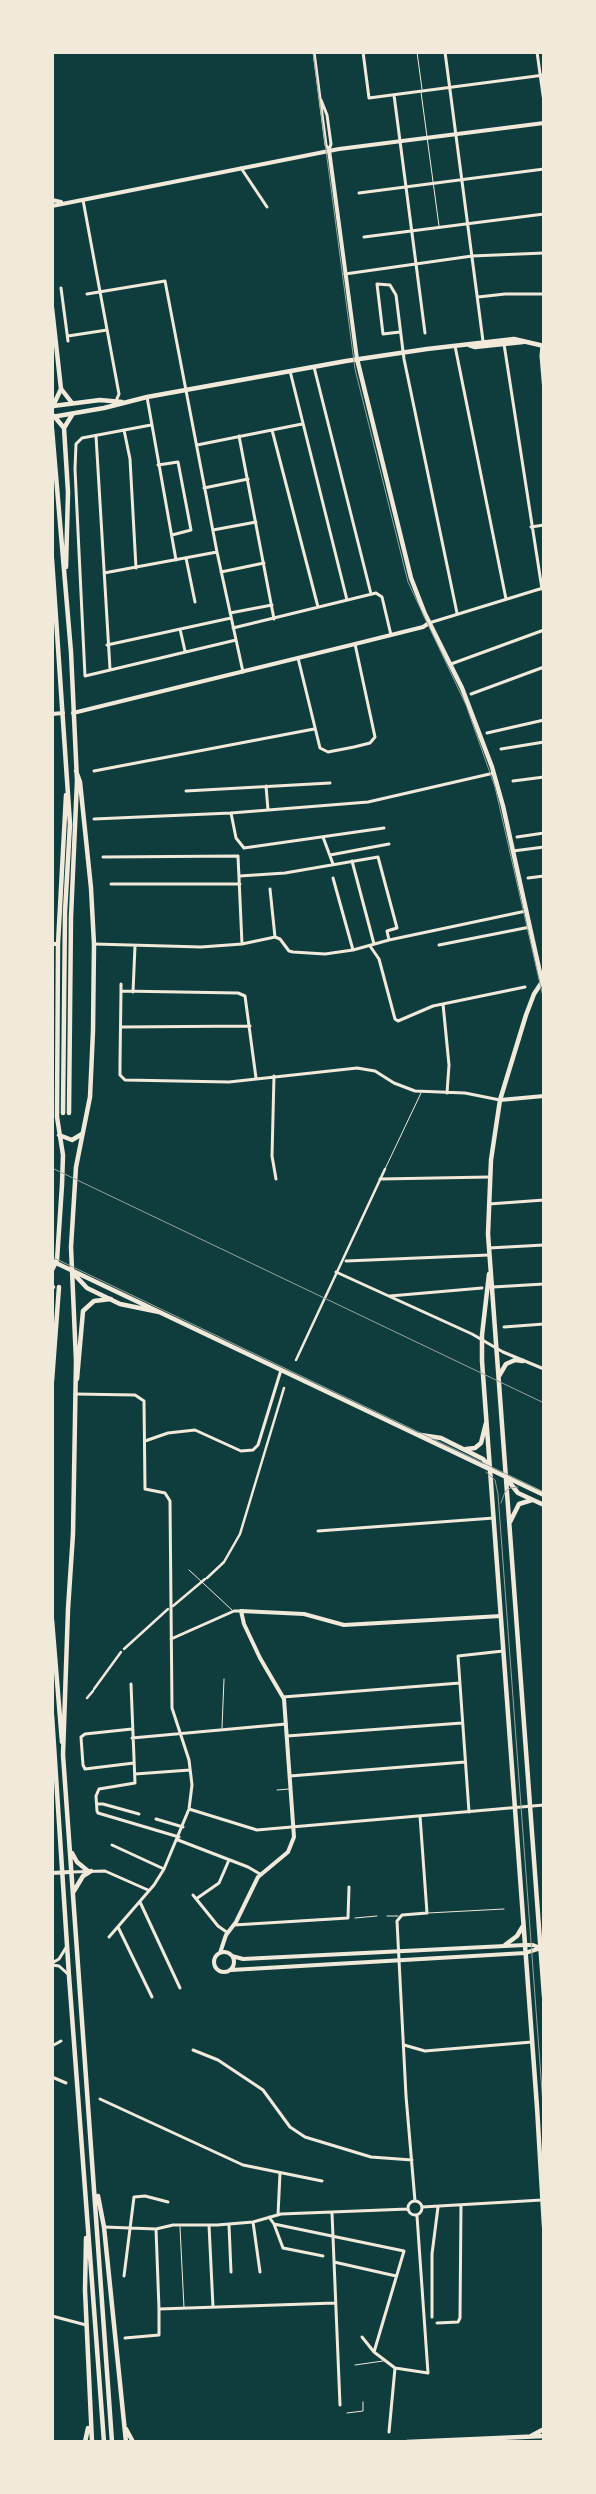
<!DOCTYPE html>
<style>
body{margin:0}
#map{position:relative;width:596px;height:2494px;overflow:hidden;background:#0f3d3e;font-family:"IBM Plex Sans",sans-serif}
canvas{display:block}
.frame{position:absolute;inset:0;border:54px solid #f1e9da;pointer-events:none}
</style>
<div id="map">
<canvas width="596" height="2494"></canvas>
<div class="frame"></div>
</div>
<script>
const ctx = document.querySelector('canvas').getContext('2d');
ctx.lineJoin = 'round';
const shape = rows => new Path2D(rows.map(r => 'M' + r).join(''));
function strokePath(path, color, width, dash) { ctx.strokeStyle = color; ctx.lineWidth = width; ctx.lineCap = dash ? 'butt' : 'round'; ctx.setLineDash(dash || []); ctx.stroke(path); }
const service = shape([
 [417,52,422,89],
 [421,92,439,226],
 [385,1169,421,1093],
 [189,1570,232,1610],
 [222,1728,224,1679],
 [277,1790,289,1789],
 [428,1913,504,1909],
 [387,1916,398,1916],
 [355,1918,377,1916],
 [180,2227,184,2308],
 [355,2365,383,2361],
 [347,2413,363,2411,363,2402]
]);
const pedestrian = shape([
 [296,1360,385,1169],
 [207,1578,224,1562,240,1534,284,1388],
 [173,1606,205,1579],
 [124,1649,168,1609],
 [94,1689,121,1652],
 [87,1698,93,1691]
]);
const minor = shape([
 [314,52,326,145,329,150],
 [363,52,369,98,544,75],
 [445,52,483,341],
 [537,52,544,102],
 [363,53,371,52],
 [394,95,425,333],
 [321,100,327,115,331,144,329,150],
 [241,168,267,207],
 [359,193,544,169],
 [83,200,119,394,116,401],
 [364,237,544,214],
 [345,274,472,256,544,253],
 [61,288,68,341],
 [87,294,165,281,217,552,243,672],
 [478,297,505,294,544,294],
 [400,332,383,334,377,284,390,285,396,295,404,359,457,613],
 [68,336,107,330],
 [504,344,542,589],
 [542,345,541,356,544,392],
 [455,346,506,599],
 [314,367,371,594],
 [290,371,347,600],
 [147,397,176,560],
 [151,425,82,438,76,444,75,469,85,676,236,640],
 [124,430,130,459,136,568],
 [272,430,318,607],
 [96,436,110,669],
 [239,436,274,619],
 [197,445,302,424],
 [158,465,178,462,191,530,172,535],
 [204,488,248,479],
 [531,527,544,525],
 [213,530,256,522],
 [186,558,195,602],
 [221,572,264,563],
 [104,573,217,552],
 [230,613,272,605],
 [429,623,543,588],
 [233,628,376,593,382,597,391,635],
 [180,629,185,651],
 [107,645,231,618],
 [298,658,320,748,328,752,354,747,370,743,375,737,355,644],
 [451,664,544,630],
 [471,694,544,667],
 [487,733,544,720],
 [501,749,544,742],
 [94,771,314,729],
 [513,781,544,777],
 [266,786,268,810],
 [186,791,330,783],
 [231,813,236,838,244,848,384,828],
 [94,819,231,813,368,802,494,773],
 [323,837,333,864],
 [517,837,544,833],
 [513,851,544,847],
 [330,855,389,844],
 [103,857,238,856,242,944],
 [352,861,374,944],
 [240,876,285,873,378,857,397,928,387,931,389,940],
 [333,878,353,950],
 [528,878,544,876],
 [111,884,240,884],
 [270,889,275,937],
 [94,944,201,947,242,944,275,937,280,939,289,951,293,952,325,954,353,950,389,940,526,911],
 [439,945,530,927],
 [370,946,379,959,395,1019,398,1021,433,1006,525,987],
 [121,984,121,991],
 [133,992,135,946],
 [443,1004,449,1065,447,1093],
 [121,1027,250,1026],
 [274,1076,272,1156,276,1179],
 [256,1078,245,996,238,993,121,991,120,1063,120,1075,125,1080,229,1082,357,1068,375,1071,394,1083,415,1091,465,1093,500,1100],
 [380,1179,490,1177],
 [489,1204,544,1200],
 [489,1248,544,1245],
 [346,1261,489,1255],
 [336,1272,472,1334,503,1352,544,1369],
 [493,1287,544,1284],
 [390,1296,482,1288],
 [504,1327,544,1324],
 [75,1394,135,1395,144,1401,145,1489,165,1493,170,1501,172,1708,189,1760,192,1785,189,1809,164,1869,154,1885,109,1937],
 [145,1441,168,1433,195,1430,241,1451,253,1450,258,1445,281,1370],
 [318,1531,494,1518],
 [171,1639,234,1611,241,1611],
 [131,1684,135,1783,99,1789,96,1796,97,1811,98,1813,179,1837],
 [283,1697,460,1683],
 [132,1729,85,1734,81,1737,83,1765,85,1769,134,1763],
 [287,1736,462,1723],
 [132,1738,286,1724],
 [135,1774,190,1770],
 [290,1776,465,1762],
 [98,1804,103,1804,139,1814],
 [189,1809,257,1830,544,1805],
 [469,1812,458,1656,503,1651],
 [156,1819,183,1827],
 [178,1840,248,1867,260,1874],
 [112,1845,164,1869],
 [71,1872,105,1871,148,1890],
 [193,1895,218,1926,228,1933],
 [196,1899,219,1883,229,1860],
 [140,1902,180,1988],
 [234,1925,348,1918,349,1887],
 [118,1927,152,1997],
 [52,1963,59,1959,67,1946],
 [52,1965,59,1966,69,1975],
 [404,2045,425,2051,532,2042],
 [52,2046,61,2041],
 [193,2050,218,2060,263,2090,290,2127,305,2137,371,2157,412,2160],
 [52,2077,66,2083],
 [100,2099,243,2165,322,2181],
 '408 2208a7 7 0 1 1 14 0a7 7 0 1 1-14 0Z',
 [415,2201,406,2096,397,1921,402,1915,427,1913,420,1816],
 [422,2207,542,2200],
 [332,2213,340,2405],
 [278,2215,280,2173],
 [269,2217,274,2224,404,2251,374,2352],
 [253,2222,260,2272],
 [274,2224,283,2248,323,2256],
 [209,2225,213,2307],
 [229,2225,231,2272],
 [104,2227,156,2229,173,2225,217,2225,253,2222,281,2214,408,2209],
 [156,2229,159,2309,335,2303],
 [334,2262,396,2276],
 [124,2276,134,2197,145,2196,168,2202],
 [52,2316,86,2325],
 [432,2317,432,2254,438,2207],
 [437,2323,458,2322,460,2318,461,2205],
 [362,2337,374,2352,395,2368,428,2373,417,2216],
 [125,2338,159,2335,159,2309],
 [389,2432,395,2368]
]);
const tertiary = shape([
 [329,150,357,359],
 [52,200,61,202],
 [52,206,339,149,544,123],
 [73,713,355,644,423,627,429,623],
 [52,714,63,713],
 [52,944,58,944],
 [500,1100,544,1096],
 [52,1873,71,1872],
 '214 1962a10 10 0 1 1 20 0a10 10 0 1 1-20 0Z',
 [220,1953,226,1935,236,1922,258,1877,288,1852,294,1837,284,1699,260,1658,244,1624,241,1611,304,1614,344,1625,501,1616],
 [232,1956,243,1959,525,1945,533,1945,541,1948],
 [231,1970,525,1953,541,1948]
]);
const secondary = shape([
 [52,308,61,389,52,408],
 [469,345,475,347,523,342],
 [357,359,411,578,425,614,462,688,492,767,503,806,542,982,534,994,526,1015,500,1100,491,1160,488,1234,544,1996],
 [62,390,72,403],
 [53,406,100,400,122,402],
 [54,416,64,428],
 [52,417,104,408,147,397,346,361,427,349,514,339,544,346],
 [52,429,71,652,77,781,71,917,69,1113],
 [52,559,70,824,65,912,63,1113],
 [66,567,68,492,64,428,72,415],
 [59,1135,72,1140,82,1134],
 [52,1261,544,1495],
 [52,1270,57,1260,62,1185,63,1155,57,1117,58,944,66,795],
 [73,1273,87,1288,120,1304,159,1312],
 [489,1274,482,1335,482,1361,537,2107,544,2226],
 [52,1288,53,1287],
 [499,1376,506,1364,515,1360,523,1361],
 [77,1379,83,1311,94,1301,111,1299],
 [52,1381,59,1287],
 [421,1435,441,1438,483,1459,489,1466],
 [466,1449,475,1448,481,1443,486,1423],
 [506,1478,518,1493,544,1505],
 [510,1522,519,1504,532,1500],
 [52,1620,62,1742],
 [52,1715,69,1976,104,2442],
 [63,1755,68,1609,73,1534,76,1361,71,1247,76,1167,90,1097,93,1031,94,944,91,888,80,782,76,771],
 [63,1755,112,2442],
 [72,1853,77,1862,88,1871],
 [74,1891,83,1876,91,1871],
 [505,1945,517,1936,523,1926],
 [98,2196,104,2227,126,2442],
 [86,2238,85,2290,92,2442],
 [126,2429,133,2442],
 [531,2436,544,2429],
 [85,2442,88,2428],
 [407,2442,544,2436]
]);
const tram = shape([
 [313,52,355,369,408,582,466,705,495,787,544,1001],
 [52,1257,544,1492],
 [486,1472,495,1480,498,1494,544,2118],
 [501,1503,505,1492,510,1488,518,1487]
]);
const rail = shape([
 [52,1168,544,1403]
]);
strokePath(service, '#f1e9da', 1);
strokePath(pedestrian, '#f1e9da', 2.5);
strokePath(minor, '#f1e9da', 3);
strokePath(tertiary, '#f1e9da', 4);
strokePath(secondary, '#f1e9da', 4.5);
strokePath(tram, '#97a49c', 1);
strokePath(rail, '#97a49c', 1);
</script>
